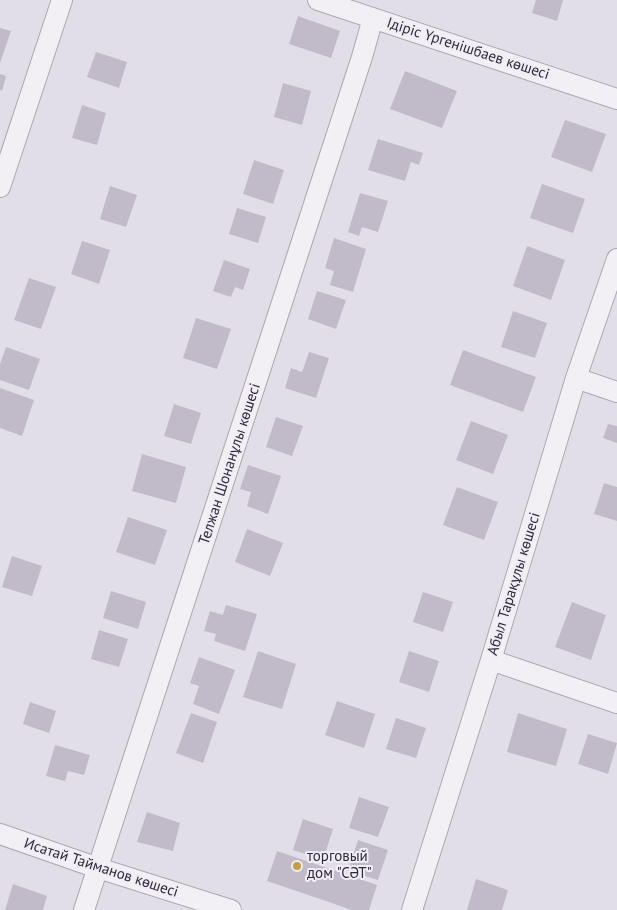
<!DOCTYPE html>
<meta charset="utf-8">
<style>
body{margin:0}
canvas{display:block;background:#e2dee7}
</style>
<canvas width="617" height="910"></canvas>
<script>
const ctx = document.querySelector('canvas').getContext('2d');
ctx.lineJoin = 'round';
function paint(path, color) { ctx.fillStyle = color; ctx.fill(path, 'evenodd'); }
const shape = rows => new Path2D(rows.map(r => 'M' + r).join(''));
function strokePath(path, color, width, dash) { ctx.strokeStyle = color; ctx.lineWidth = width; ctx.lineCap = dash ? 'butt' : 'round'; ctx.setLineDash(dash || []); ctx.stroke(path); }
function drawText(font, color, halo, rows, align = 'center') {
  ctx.font = font + ' "PT Sans",sans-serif'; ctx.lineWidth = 4; ctx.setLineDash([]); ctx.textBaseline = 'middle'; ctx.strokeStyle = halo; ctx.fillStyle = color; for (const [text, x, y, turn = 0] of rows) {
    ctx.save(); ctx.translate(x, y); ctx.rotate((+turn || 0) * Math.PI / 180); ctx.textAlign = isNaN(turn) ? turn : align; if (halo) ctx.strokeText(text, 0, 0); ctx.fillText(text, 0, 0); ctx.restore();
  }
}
const building = shape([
 [536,0,563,0,557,21,532,13],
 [298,16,340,31,331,58,289,44],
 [0,28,11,31,0,63],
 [96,52,127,62,119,88,87,77],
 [405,71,457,91,442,128,390,109],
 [0,74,6,76,2,91,0,90],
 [283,83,311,91,302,125,274,117],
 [82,105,106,113,97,145,72,138],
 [565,120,606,134,592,172,551,157],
 [378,139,423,153,419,165,411,162,405,181,368,170],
 [254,160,284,170,273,204,243,194],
 [542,184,585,199,573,233,530,218],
 [110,186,137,195,126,227,100,219],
 [360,193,388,201,378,232,362,227,359,236,348,232],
 [237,208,266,217,258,243,229,234],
 [334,238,366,249,353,292,330,285,334,271,325,268],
 [82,241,110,250,99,284,71,274],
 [527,246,565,260,551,300,513,286],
 [224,260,250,269,243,290,235,287,231,297,213,291],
 [29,278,56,287,41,329,14,320],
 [317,291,346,300,336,329,308,319],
 [513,311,547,323,535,358,501,347],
 [196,318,231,329,217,369,183,358],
 [6,347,40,359,29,390,0,380,0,364],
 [463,350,536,377,523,412,450,385],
 [309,352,329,358,316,398,285,388,291,368,302,372],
 [0,388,34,400,22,436,0,428],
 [174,404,201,413,191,444,164,436],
 [276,417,303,426,292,456,266,447],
 [471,421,508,435,493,474,456,460],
 [608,424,617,426,617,443,603,438],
 [142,454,186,467,176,503,132,491],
 [248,465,281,476,268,514,247,506,251,492,240,489],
 [604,483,617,487,617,521,594,514],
 [457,487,498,502,484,540,443,525],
 [128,517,167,530,155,565,116,552],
 [247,529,283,543,270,576,235,562],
 [12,556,42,566,32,596,2,587],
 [111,591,146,602,138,629,103,618],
 [423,592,453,602,443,632,413,622],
 [572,602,606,615,591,660,555,647],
 [226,605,257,614,245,651,214,641,216,634,204,631,210,611,223,615],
 [99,630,128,639,119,667,91,659],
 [258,651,296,664,282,709,243,697],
 [409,651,439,661,429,692,399,682],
 [199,657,235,670,219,714,193,704,199,686,190,683],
 [337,701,375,714,364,748,325,735],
 [30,702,56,711,49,733,23,724],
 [191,713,217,722,203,763,176,753],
 [518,713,567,729,556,766,507,752],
 [396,718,426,728,416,758,386,749],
 [588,734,617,743,608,774,578,764],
 [55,745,90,755,84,775,68,771,65,781,46,776],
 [359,797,389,807,378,837,349,828],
 [147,812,180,823,173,851,137,842],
 [303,819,333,829,323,860,293,850],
 [358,840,388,850,378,880,348,871],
 [277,851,377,885,369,910,352,910,267,881],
 [476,879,508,890,502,910,467,910],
 [13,884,47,896,43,910,5,910]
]);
const street = shape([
 [318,0,617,99],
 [0,187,62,0],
 [576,378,617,392],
 [491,660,617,703],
 [0,834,98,868,231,910],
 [84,910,362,57,373,18],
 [412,910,491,660,576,378,617,259]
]);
const markers = [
 [297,866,5,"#c79d47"]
];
const streetNames = [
 ["Ідіріс Үргенішбаев көшесі",468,49,18],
 ["Телжан Шонанұлы көшесі",230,464,-72],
 ["Абыл Тарақұлы көшесі",514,584,-73],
 ["Исатай Тайманов көшесі",101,868,18]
];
const poiNames = [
 ["торговый",307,857],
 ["дом \"СӘТ\"",307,874]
];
paint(building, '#c1bbc9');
strokePath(street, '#ada7b4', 22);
strokePath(street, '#f3f0f5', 20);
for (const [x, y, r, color] of markers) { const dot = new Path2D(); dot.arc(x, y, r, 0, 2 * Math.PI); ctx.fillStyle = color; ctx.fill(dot); strokePath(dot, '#f0edf5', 2); }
drawText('15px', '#31283d', '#f0edf5', streetNames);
drawText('15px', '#31283d', '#f0edf5', poiNames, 'left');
</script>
